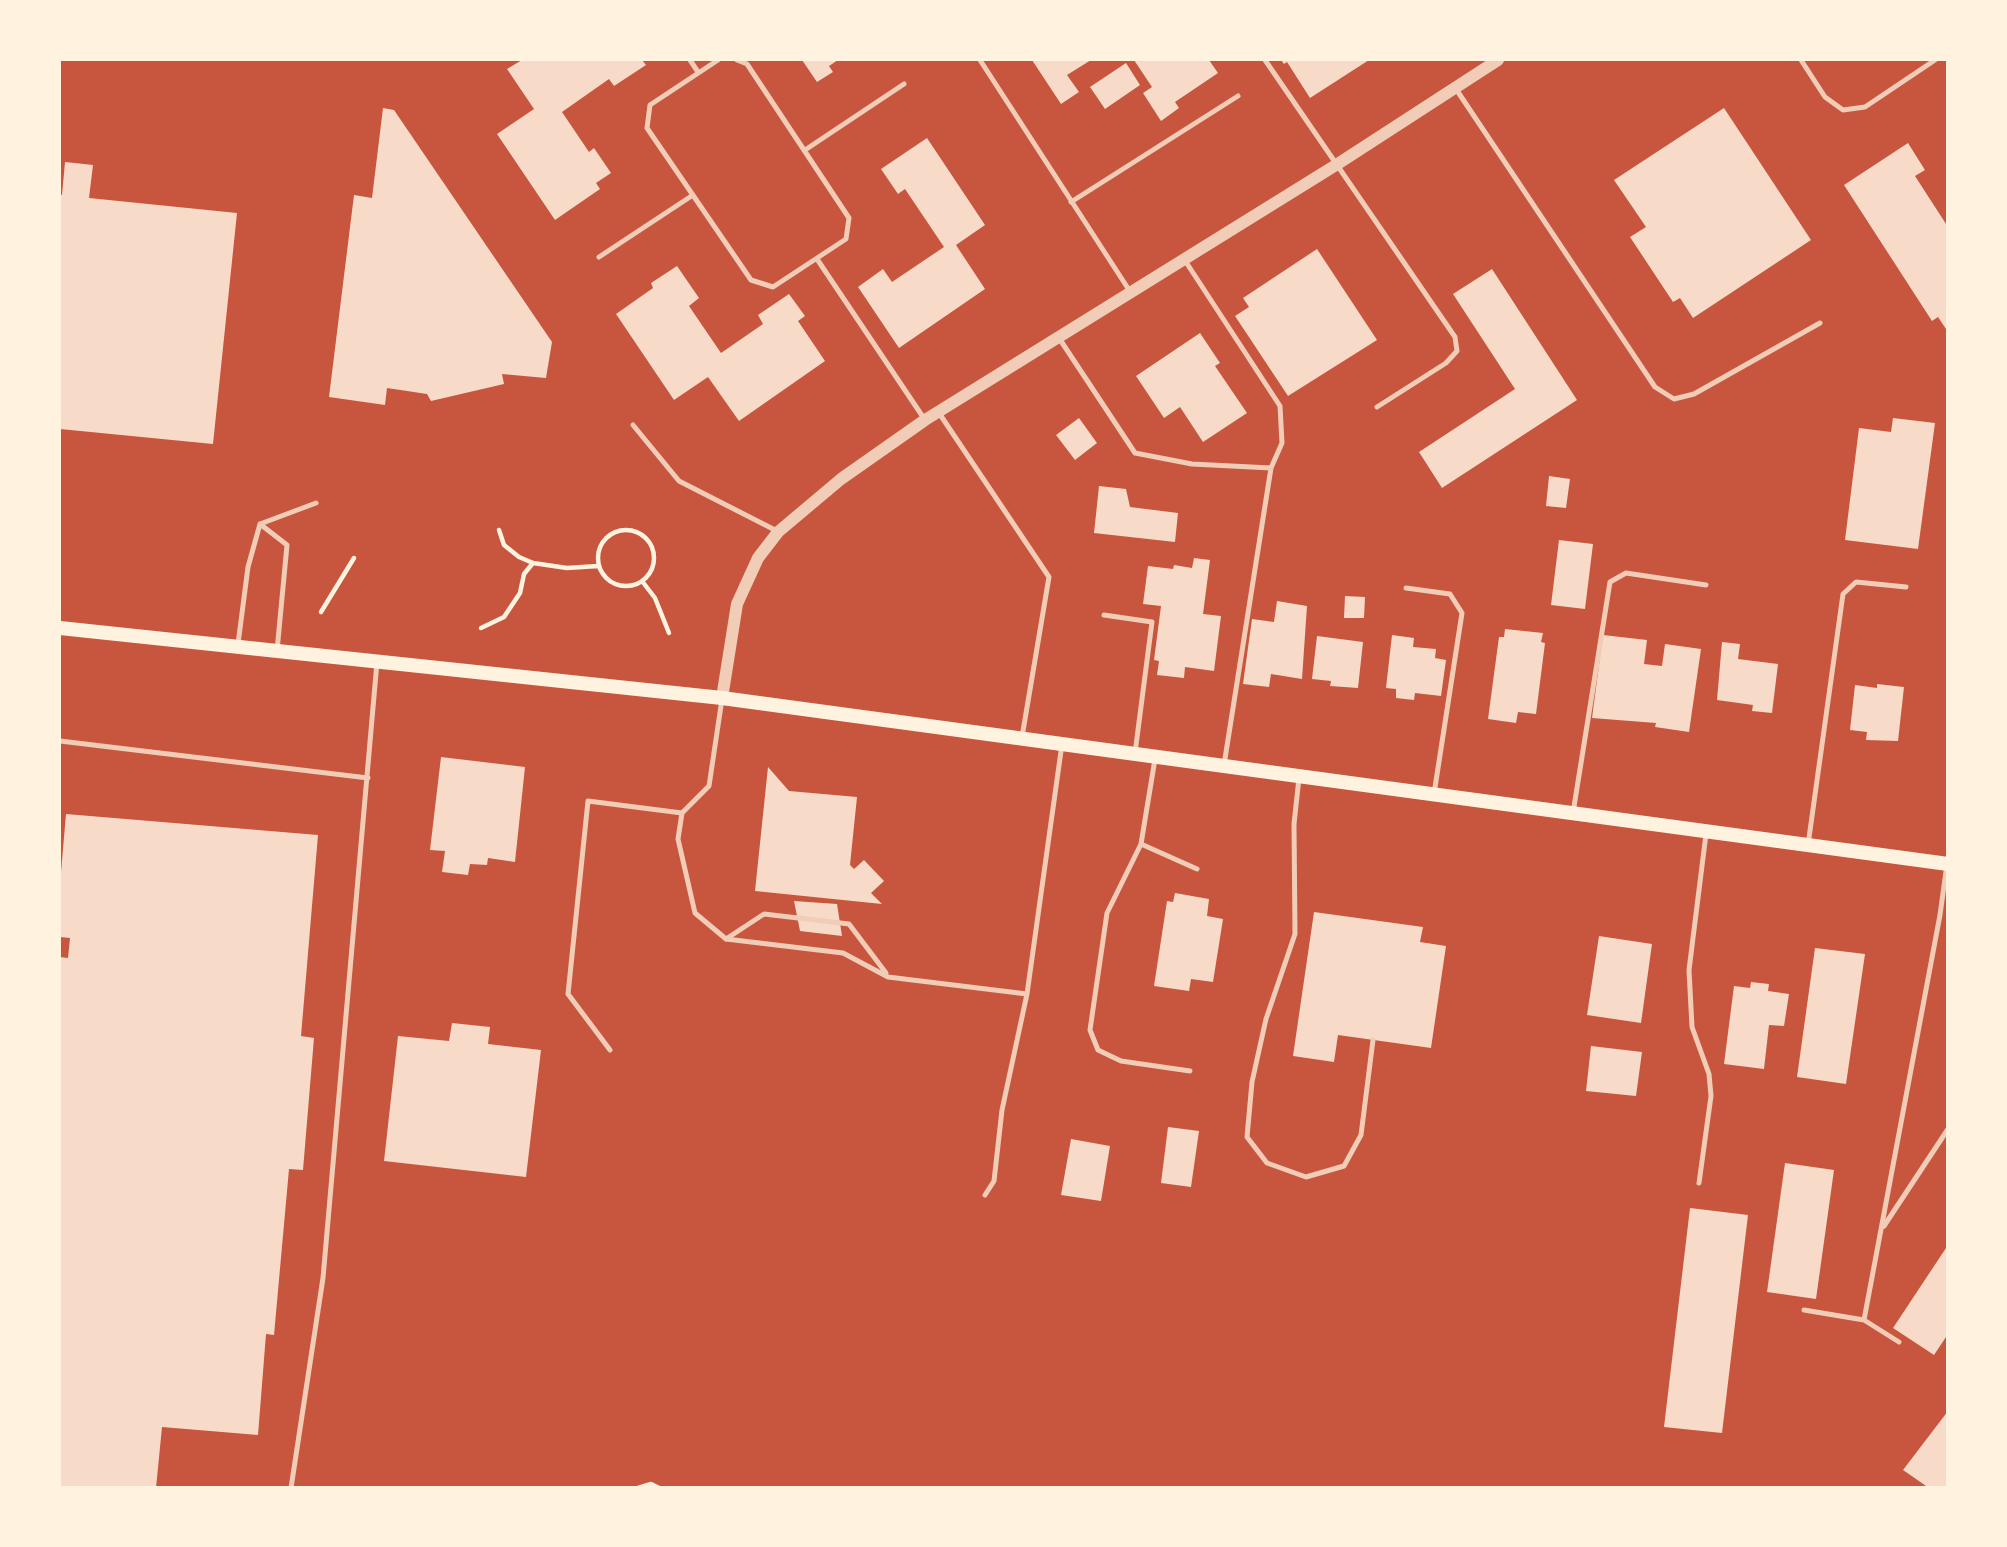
<!DOCTYPE html>
<style>
body{margin:0}
#map{position:relative;width:2007px;height:1547px;overflow:hidden;background:#c8553d;font-family:Manrope,sans-serif}
canvas{display:block}
.frame{position:absolute;inset:0;border:61px solid #fff3e0;pointer-events:none}
</style>
<div id="map">
<canvas width="2007" height="1547"></canvas>
<div class="frame"></div>
</div>
<script>
const ctx = document.querySelector('canvas').getContext('2d');
ctx.lineJoin = 'round';
function paint(path, color) { ctx.fillStyle = color; ctx.fill(path, 'evenodd'); }
const shape = rows => new Path2D(rows.map(r => 'M' + r).join(''));
function strokePath(path, color, width, dash) { ctx.strokeStyle = color; ctx.lineWidth = width; ctx.lineCap = dash ? 'butt' : 'round'; ctx.setLineDash(dash || []); ctx.stroke(path); }
const building = shape([
 [522,60,642,60,646,65,614,86,609,79,562,112,589,152,594,148,611,173,596,183,600,189,555,220,497,134,534,109,507,69],
 [802,60,838,60,829,66,833,72,817,82],
 [1032,60,1091,60,1067,75,1079,92,1061,104],
 [1134,60,1209,60,1218,73,1175,102,1179,108,1161,121,1143,93,1152,87],
 [1281,60,1369,60,1310,98,1287,62,1284,64],
 [1126,63,1140,85,1105,109,1090,87],
 [383,108,394,110,552,342,546,378,502,374,504,384,431,401,427,394,387,388,385,405,329,397,354,195,372,198],
 [1724,108,1811,240,1693,318,1680,298,1673,302,1630,237,1646,227,1614,180],
 [927,138,985,225,956,245,985,289,899,348,858,287,883,269,892,282,944,247,905,189,898,194,881,169],
 [1908,143,1925,170,1915,176,1948,227,1948,332,1938,317,1932,321,1844,185],
 [65,162,93,165,89,198,237,213,213,444,60,429,60,194,62,195],
 [1317,249,1377,340,1288,396,1235,316,1249,307,1243,298],
 [677,266,699,298,689,306,721,353,763,324,758,315,789,294,805,316,798,321,825,361,739,421,708,377,674,400,616,314,653,288,651,283],
 [1492,269,1577,400,1442,488,1419,452,1515,389,1453,294],
 [1200,333,1220,363,1215,366,1247,413,1203,442,1180,407,1164,418,1136,376],
 [1079,418,1097,443,1075,460,1056,435],
 [1893,418,1935,423,1918,549,1845,540,1859,428,1891,432],
 [1549,476,1570,479,1566,508,1546,506],
 [1099,486,1126,489,1130,507,1178,513,1175,542,1094,533],
 [1559,540,1593,544,1585,609,1551,605],
 [1194,558,1210,560,1203,614,1221,616,1214,671,1185,667,1184,678,1157,675,1159,661,1154,660,1161,606,1143,604,1148,566,1173,569,1174,565,1192,568],
 [1345,596,1365,597,1364,618,1344,618],
 [1277,601,1307,606,1302,679,1271,674,1269,687,1243,684,1252,619,1274,622],
 [1505,629,1543,633,1541,642,1545,643,1536,714,1518,712,1516,723,1488,719,1499,637,1504,637],
 [1392,635,1414,638,1413,647,1436,649,1435,658,1446,660,1441,696,1415,693,1414,700,1396,698,1396,689,1386,688],
 [1603,635,1647,640,1644,664,1662,666,1665,644,1701,649,1689,732,1655,727,1656,723,1592,718],
 [1317,636,1363,642,1358,688,1330,686,1331,681,1312,679],
 [1722,642,1740,644,1738,659,1778,664,1772,713,1752,711,1753,705,1717,700],
 [1877,684,1904,687,1898,741,1866,740,1867,732,1850,730,1855,685,1877,688],
 [441,757,525,767,515,862,488,858,487,865,470,864,468,875,442,872,445,851,430,850],
 [768,767,789,791,857,797,850,865,854,869,864,860,884,881,871,893,882,904,755,891],
 [66,814,318,835,301,1036,314,1038,303,1170,289,1169,274,1335,266,1334,258,1435,162,1427,156,1488,60,1488,60,957,68,958,70,938,60,937,60,884],
 [1175,893,1209,899,1207,916,1223,919,1213,982,1191,979,1189,991,1154,986,1167,901,1173,902],
 [794,901,837,904,842,936,800,931],
 [1314,912,1423,927,1420,942,1446,946,1431,1048,1338,1035,1334,1062,1293,1056],
 [1599,936,1652,944,1641,1023,1587,1015],
 [1815,948,1865,954,1846,1084,1797,1077],
 [1751,982,1769,984,1768,991,1789,994,1784,1026,1769,1025,1764,1069,1724,1064,1734,986,1750,988],
 [452,1023,490,1027,488,1044,541,1050,526,1177,384,1161,398,1036,449,1041],
 [1591,1046,1642,1052,1636,1096,1586,1091],
 [1168,1127,1199,1131,1191,1187,1161,1183],
 [1071,1139,1110,1146,1101,1201,1061,1195],
 [1785,1163,1834,1170,1816,1299,1767,1292],
 [1690,1208,1748,1215,1722,1433,1664,1427],
 [1948,1245,1948,1334,1934,1355,1893,1328],
 [1948,1411,1948,1488,1929,1488,1903,1470]
]);
const path = shape([
 '598 558a28 28 0 1 1 56 0a28 28 0 1 1-56 0Z',
 [499,530,504,545,519,557,533,563,567,568,598,566],
 [642,581,655,598,669,633],
 [321,612,354,558],
 [481,628,504,617,520,593,524,574,533,563],
 [638,1488,651,1484,659,1488]
]);
const service = shape([
 [690,60,698,72],
 [718,60,650,105,647,128,751,280,773,287,846,239,849,218,747,64,737,60],
 [980,60,1131,293],
 [1265,60,1455,337,1457,351,1446,363,1377,407],
 [1801,60,1825,97,1843,110,1865,107,1935,60],
 [1456,89,1655,387,1674,399,1694,394,1820,323],
 [805,150,904,84],
 [1071,202,1238,96],
 [599,257,693,195],
 [817,259,925,420],
 [1059,338,1135,453,1192,464,1271,468,1282,443,1280,406,1184,259],
 [939,413,1049,577,1022,737],
 [633,425,679,481,777,531],
 [260,524,287,545,277,651],
 [260,524,316,503],
 [1406,588,1450,594,1462,613,1434,794],
 [1104,615,1152,622,1135,753],
 [238,644,248,567,260,524],
 [722,699,709,786,682,813,678,839,695,913,726,939,843,953,888,977,1027,994],
 [60,741,368,778],
 [1155,759,1141,844,1107,913,1090,1030,1098,1050,1121,1061,1190,1071],
 [1224,765,1271,468],
 [1299,778,1294,824,1295,934,1266,1019,1252,1082,1247,1137,1267,1163,1306,1177,1344,1166,1361,1135,1373,1040],
 [1573,813,1610,582,1626,573,1706,585],
 [1141,844,1197,869],
 [1808,845,1843,594,1856,582,1906,587],
 [726,939,764,914,849,924,886,973],
 [610,1050,568,994,588,801,682,813],
 [1699,1183,1711,1096,1709,1074,1692,1027,1689,970,1706,834],
 [985,1195,994,1181,1002,1110,1027,994,1062,744],
 [1884,1226,1948,1129],
 [1804,1310,1864,1320,1899,1342],
 [1864,1320,1940,915,1947,864],
 [291,1488,323,1278,377,662]
]);
const tertiary = shape([
 [722,698,737,604,758,558,778,532,841,479,925,420,1336,165,1498,60]
]);
const secondary = shape([
 [60,628,722,698,1948,864]
]);
paint(building, '#f7dbc8');
strokePath(path, '#fff3e0', 4.5);
strokePath(service, '#f1ccb7', 5);
strokePath(tertiary, '#f1ccb7', 12);
strokePath(secondary, '#fff3e0', 14);
</script>
